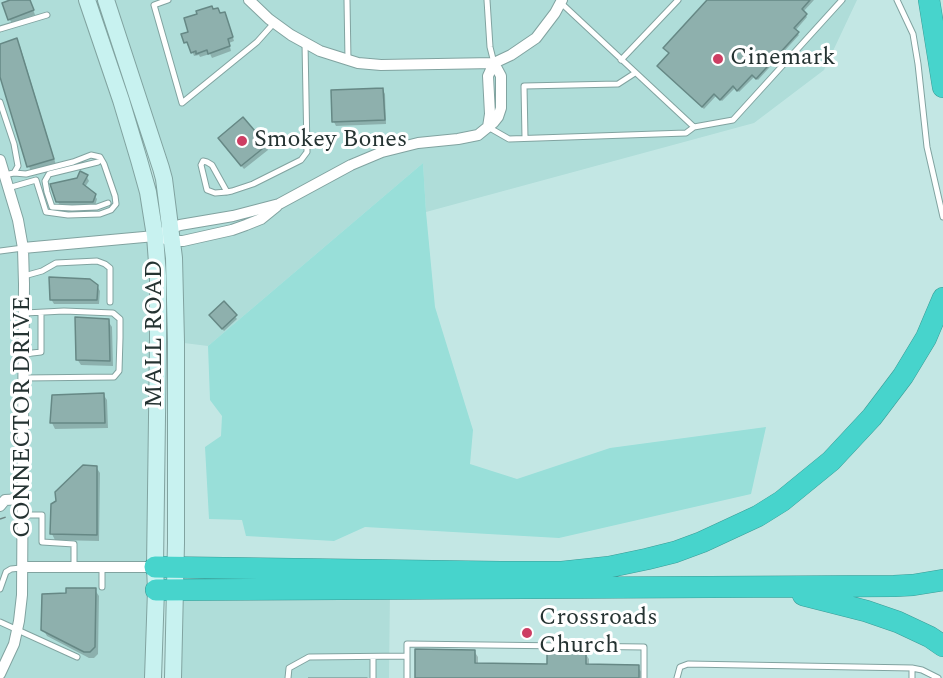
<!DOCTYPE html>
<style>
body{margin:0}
canvas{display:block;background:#c3e7e4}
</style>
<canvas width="943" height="678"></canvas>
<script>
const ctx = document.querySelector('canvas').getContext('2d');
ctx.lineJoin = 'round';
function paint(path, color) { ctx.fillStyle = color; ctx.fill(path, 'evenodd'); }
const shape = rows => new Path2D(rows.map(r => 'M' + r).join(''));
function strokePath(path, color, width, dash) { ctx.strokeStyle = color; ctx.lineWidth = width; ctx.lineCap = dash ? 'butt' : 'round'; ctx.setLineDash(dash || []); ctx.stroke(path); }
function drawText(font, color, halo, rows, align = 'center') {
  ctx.font = font + ' Spectral,serif'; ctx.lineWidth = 6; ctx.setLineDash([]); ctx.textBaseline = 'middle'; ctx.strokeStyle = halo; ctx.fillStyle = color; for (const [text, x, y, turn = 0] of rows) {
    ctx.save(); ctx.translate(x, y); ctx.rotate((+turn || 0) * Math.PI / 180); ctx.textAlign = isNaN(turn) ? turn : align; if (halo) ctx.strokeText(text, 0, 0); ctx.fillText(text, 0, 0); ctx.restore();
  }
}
const built = shape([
 [0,0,87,0,155,236,153,678,0,678],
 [106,0,857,0,824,70,754,123,426,212,423,163,208,346,176,342,164,179],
 [390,588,389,678,173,678,175,590]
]);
const green = shape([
 [423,163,426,212,435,307,473,430,470,464,517,479,610,448,766,427,751,494,559,538,365,527,334,541,246,536,242,520,209,519,205,447,221,436,222,416,210,400,208,346]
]);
const shadow = shape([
 [15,0,30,0,35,15,12,23,9,19],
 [709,0,814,0,803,12,807,17,795,31,799,35,758,80,754,77,739,92,735,88,722,101,716,96,704,109,660,68],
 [213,11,227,18,234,41,229,43,231,51,212,58,210,54,200,57,199,55,194,56,190,46,188,46,186,42,190,33],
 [17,40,20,46,56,165,32,173,29,167,0,72,0,45],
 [383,90,385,94,386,124,336,126,334,122,333,92],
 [222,142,266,146,268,150,244,169],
 [87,177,89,181,85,187,94,195,97,199,95,206,60,206,58,202],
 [97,286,100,291,99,304,54,304,51,299],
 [224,303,237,319,224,331,212,318],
 [108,321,112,327,113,366,81,365,77,359],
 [103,394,107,400,108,428,55,429,52,423],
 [96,467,100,473,99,541,55,540,52,534,52,505],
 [95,590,99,596,98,654,94,658,89,658,47,636,43,629,68,594],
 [474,651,478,657,478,665,548,666,585,653,589,659,589,666,638,667,642,673,641,678,416,678],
 [308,677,367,677,368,678,308,678]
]);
const building = shape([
 [10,0,30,0,34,10,8,20,2,3,10,0],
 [707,0,810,0,802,9,807,14,794,28,799,32,756,79,752,75,737,91,733,86,720,100,714,94,702,107,657,66,669,53,663,48,707,0],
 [212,6,213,9,218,8,220,13,225,12,233,37,228,39,230,46,208,54,207,50,196,54,196,51,191,53,187,42,184,43,181,34,188,32,184,18,197,14,196,11,212,6],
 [17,38,54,159,27,167,0,77,0,44,17,38],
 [383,88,385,120,332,122,331,90,383,88],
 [243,117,267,145,241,166,218,138,243,117],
 [80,171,88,175,83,184,96,194,93,202,56,202,50,184,77,178,80,171],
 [49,277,90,279,98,285,97,300,50,300,49,277],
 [224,301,237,315,222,329,209,315,224,301],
 [75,317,109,319,110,361,76,360,75,317],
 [104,393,105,423,50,423,52,395,104,393],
 [83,465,97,466,97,535,50,534,51,504,56,501,55,492,83,465],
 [66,588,96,588,95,647,90,652,84,652,41,630,42,594,66,593,66,588],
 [415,649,475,650,475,663,547,664,547,651,586,652,586,664,639,665,639,678,415,678,415,649]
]);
const path = shape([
 [0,519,6,517]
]);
const lane = shape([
 [168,0,154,5,182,103,257,42,274,23],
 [347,0,348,60],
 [487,0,490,47,494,63],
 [897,0,913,34,918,64,927,147,943,217],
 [560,2,694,127,733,120,842,0],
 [0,29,47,15],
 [621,60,678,0],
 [0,102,14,144,18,166,14,173],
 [488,127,509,139,686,133,694,127],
 [525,138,524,86,618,84,635,73],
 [98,162,49,174,45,181,47,192,52,207,72,208,97,207,108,203],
 [4,175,14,173,26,174,73,162,91,155,100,157,104,164,115,196,116,204,111,210,100,214,68,215,46,212,36,180,8,188],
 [227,192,212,165,207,162,203,161,201,165,207,190,215,193,227,192,232,191,253,184,301,160,307,152,305,43],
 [0,251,23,248],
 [24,276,42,271,56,263,97,261,105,264,110,268,110,302],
 [24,354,41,352,41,313],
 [24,378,114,377,119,371,120,338,120,319,113,313,64,311,25,313],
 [24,515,42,515,42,542,74,544,74,566],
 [102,587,102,567],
 [0,589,6,572,11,569,21,568],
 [0,622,77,657],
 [288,678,289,668,309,657,407,656],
 [373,678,373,657],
 [407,678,407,644,644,647,644,678],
 [677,678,680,667,688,664,912,668,922,670,938,678],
 [912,678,912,668]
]);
const street = shape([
 [249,0,269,19,291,35,320,51,358,63,381,65,494,63,511,55,536,38,555,13,562,0],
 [488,127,490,114,488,76,494,63],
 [0,160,18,220,23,248,24,284,22,595,19,621,14,644,0,674],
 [166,230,180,225,233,216,279,204,351,165,382,152,418,143,458,139,478,135,494,122,498,117,501,108,501,76,494,63],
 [23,248,155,236,172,241,183,241,232,230,246,225,261,219,277,206],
 [0,506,5,500,23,499],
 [23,567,155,567]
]);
const secondary = shape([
 [87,0,121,100,139,160,148,192,155,236,158,276,158,342,155,567,156,590,153,678],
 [106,0,161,168,164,179,174,258,176,342,176,543,173,678]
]);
const highway = shape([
 [929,0,943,87],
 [155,567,501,572,562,572,609,567,647,559,675,552,702,542,758,516,782,501,831,461,872,417,903,376,926,338,943,298],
 [156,590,894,586,913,585,943,580],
 [803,595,866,611,898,622,930,637,943,646]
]);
const markers = [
 [718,59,6,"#cd3e63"],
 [242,141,6,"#cd3e63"],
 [527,633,6,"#cd3e63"]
];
const poiNames = [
 ["Cinemark",730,59],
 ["Smokey Bones",254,141],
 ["Crossroads",539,619],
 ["Church",539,647]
];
const streetNames = [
 ["MALL ROAD",156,334,-90],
 ["CONNECTOR DRIVE",24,417,-90]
];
paint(built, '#afddd9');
paint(green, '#99dfd9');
paint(shadow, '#0003');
paint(building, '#8eb0ad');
strokePath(building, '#668885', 1.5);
strokePath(lane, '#81a3a0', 7);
strokePath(street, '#81a3a0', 12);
strokePath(secondary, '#81a3a0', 18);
strokePath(highway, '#3b9c96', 22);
strokePath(path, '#6d8583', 1.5, [6, 3]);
strokePath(lane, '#fff', 5);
strokePath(street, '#fff', 10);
strokePath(secondary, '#c8f2f0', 16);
strokePath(highway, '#47d4cc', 21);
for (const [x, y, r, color] of markers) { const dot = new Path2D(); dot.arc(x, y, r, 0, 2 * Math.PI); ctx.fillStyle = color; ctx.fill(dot); strokePath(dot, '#fff', 2); }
drawText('24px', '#253332', '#fff', poiNames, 'left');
drawText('24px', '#253332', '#fff', streetNames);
</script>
